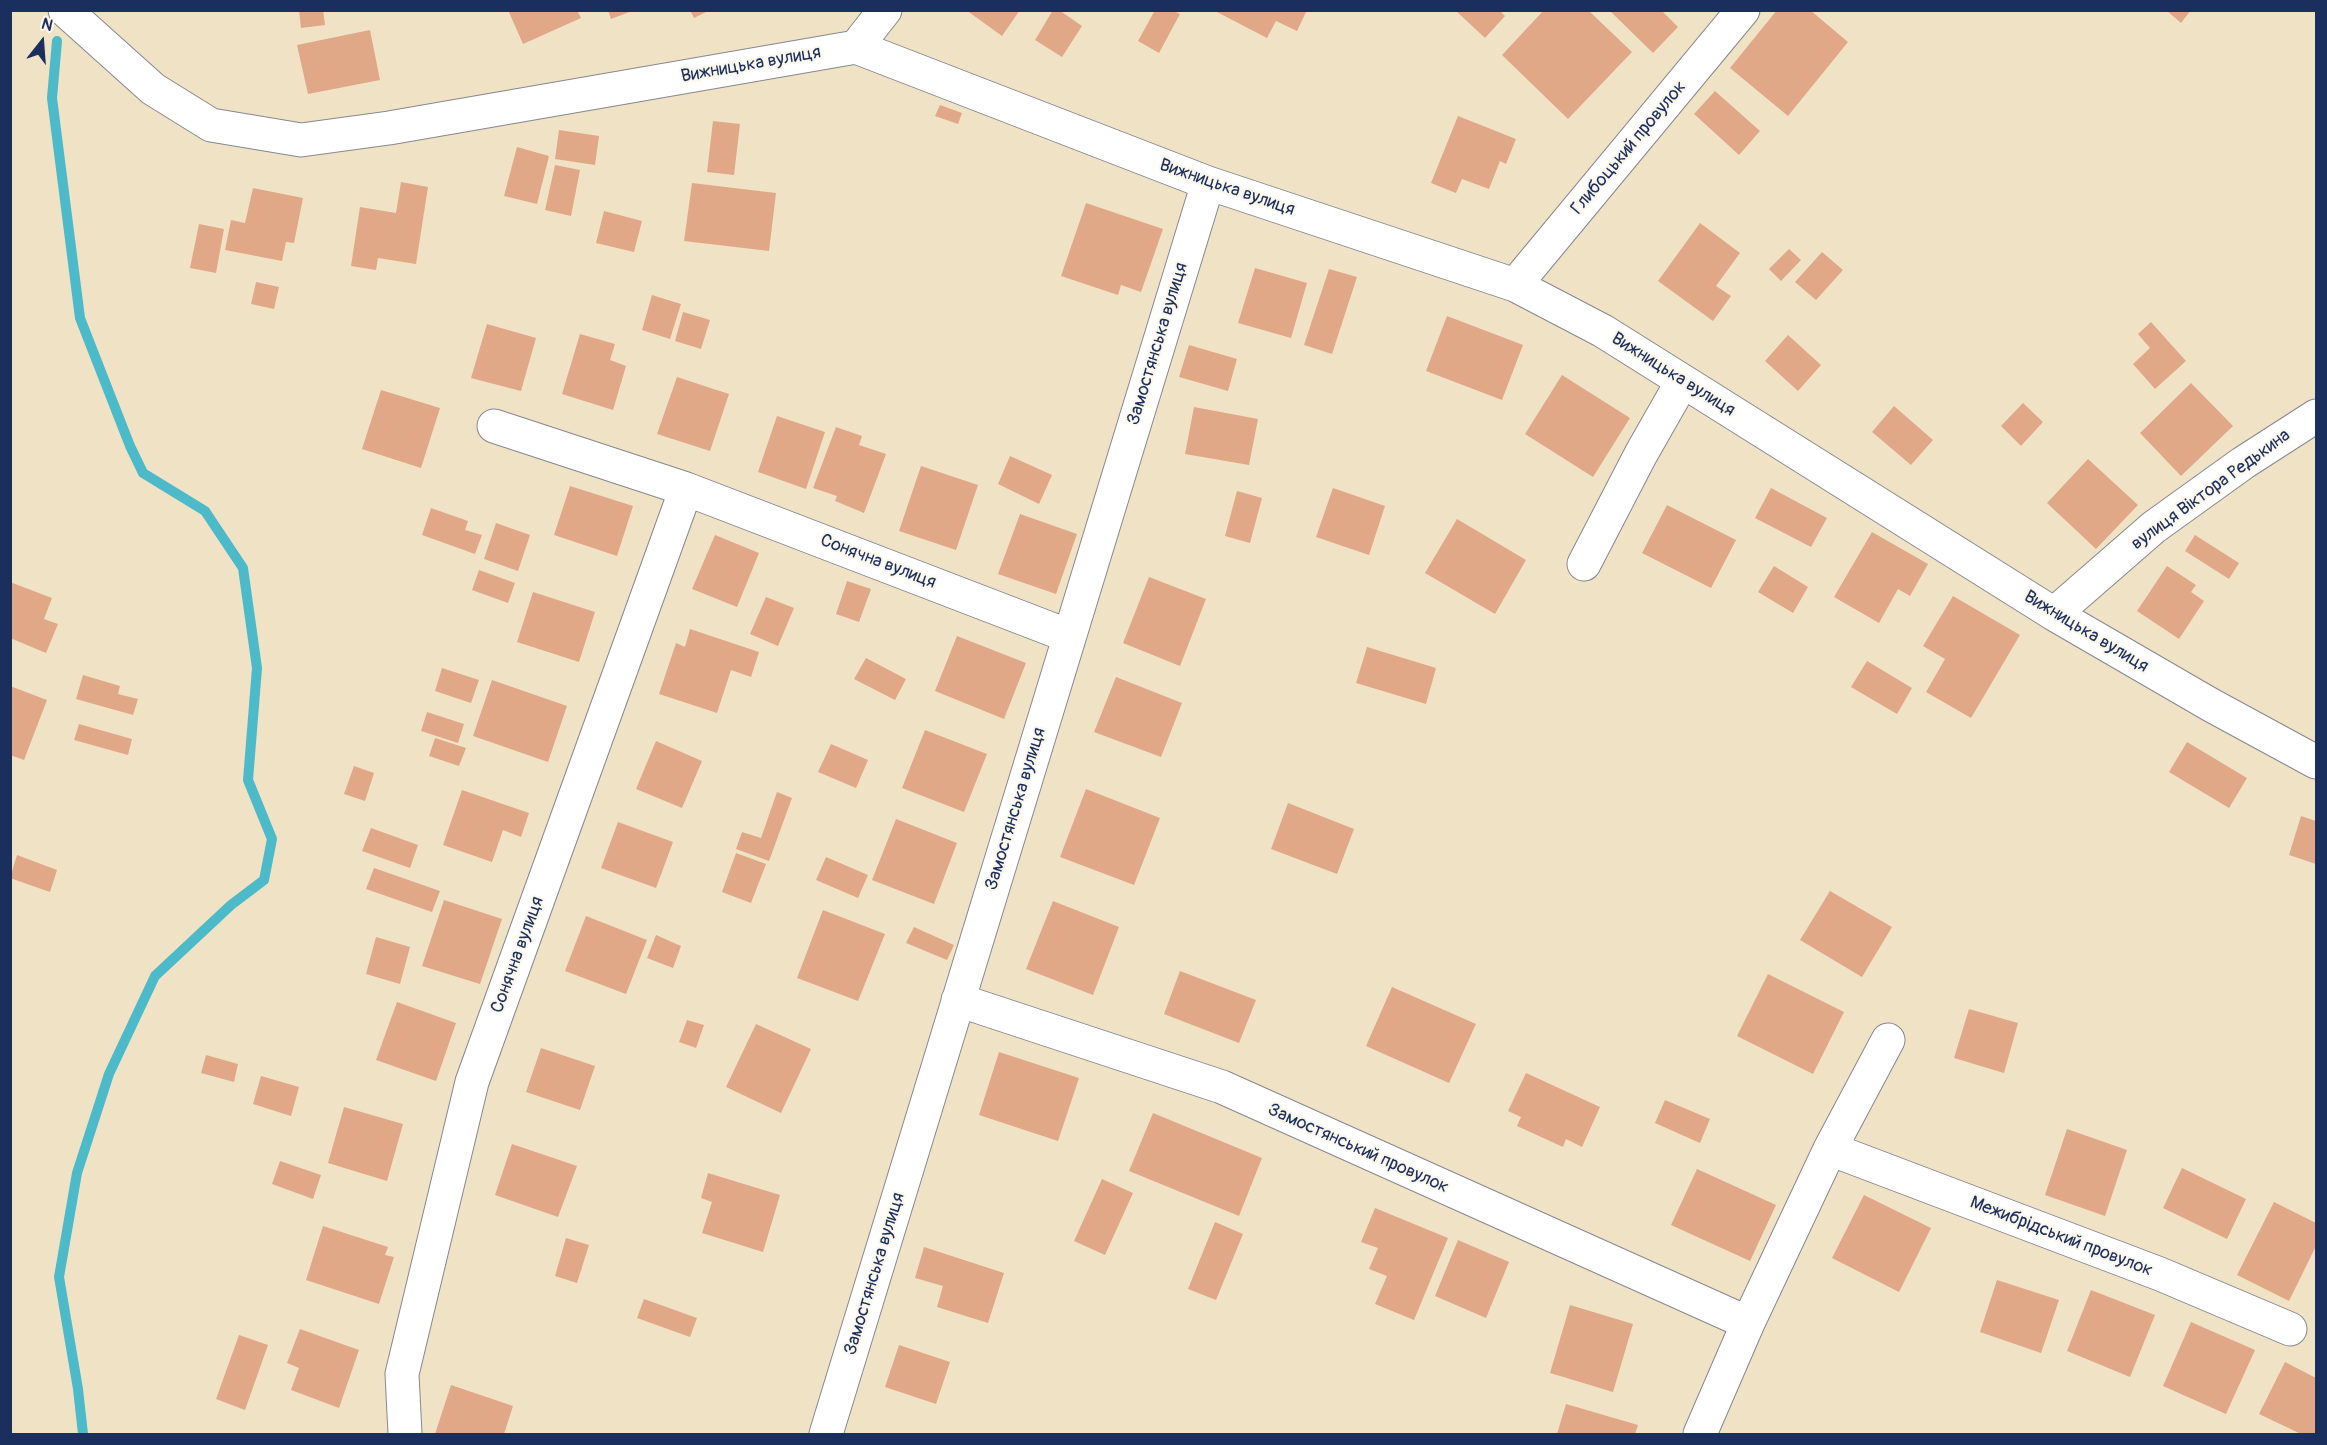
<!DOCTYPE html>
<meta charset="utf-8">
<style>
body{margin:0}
#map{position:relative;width:2327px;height:1445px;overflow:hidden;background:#f0e2c5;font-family:Pangolin,sans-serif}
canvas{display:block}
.frame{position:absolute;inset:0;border:12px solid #1b2f5e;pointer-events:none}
.north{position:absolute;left:12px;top:12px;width:60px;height:60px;-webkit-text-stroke:4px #fbf7ec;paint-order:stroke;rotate:17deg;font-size:16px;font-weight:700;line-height:24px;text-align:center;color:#1b2f5e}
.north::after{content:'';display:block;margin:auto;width:21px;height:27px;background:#1b2f5e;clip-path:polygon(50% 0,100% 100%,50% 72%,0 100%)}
</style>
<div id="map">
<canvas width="2327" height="1445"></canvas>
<div class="frame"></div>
<div class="north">N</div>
</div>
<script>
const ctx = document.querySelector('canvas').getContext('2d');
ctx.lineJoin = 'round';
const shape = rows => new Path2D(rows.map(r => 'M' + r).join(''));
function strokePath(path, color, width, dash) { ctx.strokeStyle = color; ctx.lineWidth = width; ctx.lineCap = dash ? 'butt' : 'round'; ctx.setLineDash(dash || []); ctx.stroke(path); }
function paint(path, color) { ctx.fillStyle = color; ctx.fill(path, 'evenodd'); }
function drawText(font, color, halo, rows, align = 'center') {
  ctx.font = font + ' Pangolin,sans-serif'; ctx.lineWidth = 4.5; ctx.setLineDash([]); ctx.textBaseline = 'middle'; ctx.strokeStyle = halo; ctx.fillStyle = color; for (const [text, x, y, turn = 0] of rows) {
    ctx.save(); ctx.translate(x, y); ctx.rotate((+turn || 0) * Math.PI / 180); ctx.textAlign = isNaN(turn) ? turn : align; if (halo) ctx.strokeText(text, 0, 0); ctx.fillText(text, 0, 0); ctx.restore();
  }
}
const stream = shape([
 [57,41,52,98,80,318,130,446,143,473,205,511,243,568,257,668,248,780,272,839,264,880,231,905,155,976,109,1074,77,1173,59,1277,78,1389,83,1434]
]);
const building = shape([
 [299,10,323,10,325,25,301,28],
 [508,10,577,10,581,18,523,44],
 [608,10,632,10,632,11,611,19],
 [690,10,710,10,694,18],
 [966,10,1020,10,1002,36],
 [1053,10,1059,10,1082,26,1062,57,1035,40],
 [1155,10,1172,10,1180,14,1159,53,1138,41],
 [1213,10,1307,10,1297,31,1276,21,1267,38],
 [1455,10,1499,10,1505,16,1485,38],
 [1544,10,1588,10,1632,52,1568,119,1502,55],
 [1609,10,1661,10,1678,27,1653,53],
 [1777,10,1810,10,1848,42,1788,116,1730,68],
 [2166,10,2191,10,2181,23],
 [370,30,380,80,308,94,297,45],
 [1715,91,1760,131,1739,155,1694,114],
 [940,105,962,113,958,124,935,116],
 [1458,116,1516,139,1506,164,1500,161,1489,189,1462,179,1456,193,1431,183],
 [713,121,740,124,734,175,707,172],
 [559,130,599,136,595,165,555,159],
 [517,147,549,156,537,204,504,196],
 [555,165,580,170,571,216,545,210],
 [401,182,428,187,416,264,378,258,376,270,351,266,360,207,396,213],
 [692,183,776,193,769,251,684,241],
 [253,188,303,198,294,243,286,242,282,261,225,250,231,220,245,223],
 [1086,203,1163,229,1141,292,1121,285,1118,295,1061,276],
 [604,211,642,221,634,252,596,243],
 [1700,223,1740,253,1716,286,1731,296,1713,321,1658,281],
 [199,224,224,229,216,273,190,268],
 [1789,249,1801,260,1781,281,1769,269],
 [1822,252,1843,270,1816,300,1795,282],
 [1255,268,1307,283,1291,338,1238,323],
 [1329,269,1357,277,1332,354,1304,345],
 [256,282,279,287,274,309,251,304],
 [652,295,681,304,670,339,642,330],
 [683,312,710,320,701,349,675,341],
 [1447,316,1523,345,1502,400,1426,371],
 [2151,322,2186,361,2155,389,2133,364,2150,348,2138,334],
 [487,324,536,338,521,391,471,378],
 [580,334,615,344,610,360,626,366,613,410,562,394],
 [1788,335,1821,365,1798,391,1765,361],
 [1189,345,1237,359,1228,391,1179,377],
 [1562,375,1630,418,1593,477,1525,434],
 [677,377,729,394,710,451,657,434],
 [2191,383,2233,426,2181,476,2140,433],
 [381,390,440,408,421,468,362,449],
 [2023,403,2043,422,2021,446,2001,426],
 [1894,406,1933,440,1911,465,1872,432],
 [1194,407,1258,419,1249,465,1185,454],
 [777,416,825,432,806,489,758,472],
 [836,427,862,436,859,445,886,454,864,513,835,501,837,496,813,488],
 [1010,456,1052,475,1039,504,998,484],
 [2088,459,2138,505,2096,549,2047,503],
 [921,466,978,485,956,550,899,531],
 [570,486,633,506,617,556,554,535],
 [1333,488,1385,506,1369,555,1316,537],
 [1771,488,1827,518,1811,547,1755,518],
 [1237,491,1262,498,1250,543,1225,536],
 [1667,505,1736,540,1711,588,1642,553],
 [431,508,468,521,465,530,482,535,475,554,422,535],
 [1020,514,1077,534,1056,594,998,574],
 [1457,519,1526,560,1495,614,1425,573],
 [496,523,530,535,518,571,484,559],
 [1872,532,1928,564,1910,596,1898,589,1879,623,1834,597],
 [715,535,759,553,737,607,692,589],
 [2195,535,2239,563,2229,579,2185,551],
 [1774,566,1808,587,1793,613,1758,592],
 [2167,566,2196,585,2191,592,2204,601,2179,639,2137,611],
 [479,570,515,583,508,603,472,590],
 [1149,577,1206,599,1180,666,1123,643],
 [847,581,871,589,859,622,836,614],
 [10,582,52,598,44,619,58,624,46,653,10,638],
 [533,592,595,612,579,662,517,642],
 [1953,596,2020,635,1971,718,1926,692,1945,659,1923,646],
 [766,597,794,608,778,646,750,634],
 [690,629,759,652,751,677,731,670,717,713,659,694,676,643,685,647],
 [957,636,1026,663,1004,719,935,691],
 [1367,647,1436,668,1426,704,1356,683],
 [866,658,906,679,895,700,854,679],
 [1867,661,1912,688,1897,714,1851,687],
 [442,668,479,680,471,703,435,691],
 [83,675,120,686,118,694,138,699,133,715,76,699],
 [1116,677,1182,703,1161,757,1094,732],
 [492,680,567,706,548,762,473,736],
 [10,686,47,700,24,760,10,755],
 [427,712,464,724,458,743,421,731],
 [79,724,132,739,128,755,74,740],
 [925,730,987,754,964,812,902,788],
 [435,738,466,748,459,766,429,756],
 [656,741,702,761,682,808,636,789],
 [2187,742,2247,778,2229,808,2169,772],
 [831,744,868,760,856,788,818,772],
 [354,766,374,773,365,801,344,794],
 [1086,789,1160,818,1134,885,1060,857],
 [462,790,529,813,521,837,503,830,492,862,443,845],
 [777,792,792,798,769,861,736,849,742,832,761,838],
 [1288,803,1354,829,1337,874,1271,849],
 [2301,816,2316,821,2316,864,2289,855],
 [896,819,957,843,934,904,872,880],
 [618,822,673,842,656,888,601,868],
 [371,828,418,845,410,868,362,851],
 [736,853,766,864,751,903,722,892],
 [17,855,57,870,50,892,10,878],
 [826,857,868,875,858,898,816,880],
 [374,868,440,891,432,912,366,889],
 [1830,891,1892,927,1862,977,1800,940],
 [444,900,502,919,480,984,422,966],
 [1053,901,1119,927,1093,995,1026,969],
 [823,910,885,934,858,1001,797,978],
 [586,916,647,940,626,994,565,971],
 [914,927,954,945,947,960,906,943],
 [656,935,681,946,673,968,647,958],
 [376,937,410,947,400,984,366,974],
 [1180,971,1256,1000,1239,1043,1164,1014],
 [1768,974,1844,1012,1813,1074,1737,1036],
 [1392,987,1476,1024,1449,1083,1366,1046],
 [397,1002,456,1023,436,1081,376,1060],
 [1969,1009,2018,1023,2004,1073,1954,1058],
 [687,1020,704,1025,696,1048,679,1042],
 [756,1024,811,1049,781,1113,726,1087],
 [541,1048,595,1066,580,1110,526,1092],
 [999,1052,1079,1078,1058,1141,979,1115],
 [206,1055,238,1064,234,1082,201,1073],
 [1526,1073,1600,1107,1582,1147,1566,1139,1563,1147,1517,1126,1521,1117,1508,1111],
 [261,1076,299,1087,291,1116,253,1104],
 [1665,1100,1710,1119,1700,1143,1655,1123],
 [344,1107,403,1124,387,1181,328,1163],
 [1153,1113,1262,1158,1239,1216,1129,1171],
 [2067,1129,2127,1150,2105,1216,2045,1195],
 [512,1144,577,1166,558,1217,495,1195],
 [280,1161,321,1175,313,1199,272,1184],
 [2182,1168,2246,1199,2227,1239,2163,1208],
 [1697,1169,1776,1205,1750,1261,1671,1225],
 [708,1173,780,1195,763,1252,702,1233,712,1202,701,1198],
 [1102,1179,1133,1193,1105,1255,1074,1241],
 [1864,1195,1931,1228,1899,1292,1832,1258],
 [2274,1202,2316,1223,2316,1246,2289,1301,2237,1275],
 [1375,1208,1448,1238,1414,1320,1375,1304,1387,1276,1369,1269,1378,1248,1361,1242],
 [1215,1222,1243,1234,1216,1300,1188,1289],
 [323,1226,388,1247,385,1255,394,1257,379,1304,306,1280],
 [566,1238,589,1245,577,1283,555,1276],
 [1458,1240,1509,1262,1486,1318,1435,1296],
 [924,1247,1004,1273,988,1323,937,1307,943,1286,915,1278],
 [1997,1280,2059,1300,2041,1353,1980,1332],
 [2091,1290,2155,1315,2130,1377,2067,1351],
 [644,1299,697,1318,690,1337,637,1318],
 [1570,1305,1633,1324,1613,1392,1550,1373],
 [2191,1322,2255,1350,2226,1414,2163,1386],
 [300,1329,359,1350,339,1408,291,1390,299,1368,287,1363],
 [239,1335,268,1345,245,1410,216,1399],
 [899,1345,950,1362,936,1404,885,1387],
 [2285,1362,2316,1378,2316,1434,2301,1434,2259,1414],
 [451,1385,513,1406,504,1434,435,1434],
 [1566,1404,1638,1425,1635,1434,1557,1434]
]);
const minor = shape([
 [65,10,153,89,211,125,301,140,389,128,856,47,1208,183,1515,285,1603,331,2054,614,2211,705,2316,762],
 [856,47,885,10],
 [1515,285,1743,10],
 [494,426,686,489],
 [1584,564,1641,454,1682,382],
 [2054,614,2154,527,2243,463,2316,416],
 [958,1000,1222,1087,1748,1323],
 [1830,1149,2160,1274,2290,1329],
 [405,1434,402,1374,472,1082,686,489,1069,636],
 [826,1434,1208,183],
 [1700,1434,1748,1323,1830,1149,1888,1040]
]);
const streetNames = [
 ["Вижницька вулиця",751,65,-10],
 ["Глибоцький провулок",1629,148,-50],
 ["Вижницька вулиця",1227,188,19],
 ["Замостянська вулиця",1158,344,-73],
 ["Вижницька вулиця",1673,375,32],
 ["вулиця Віктора Редькина",2211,490,-36],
 ["Сонячна вулиця",878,562,21],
 ["Вижницька вулиця",2086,632,31],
 ["Замостянська вулиця",1016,809,-73],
 ["Сонячна вулиця",518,955,-70],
 ["Замостянський провулок",1358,1149,24],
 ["Межибрідський провулок",2061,1237,21],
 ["Замостянська вулиця",875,1274,-73]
];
strokePath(stream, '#4dbac9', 10);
paint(building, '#e1a888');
strokePath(minor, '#868892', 35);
strokePath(minor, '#fff', 33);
drawText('18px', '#1b2f5e', '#fbf7ec', streetNames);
</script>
